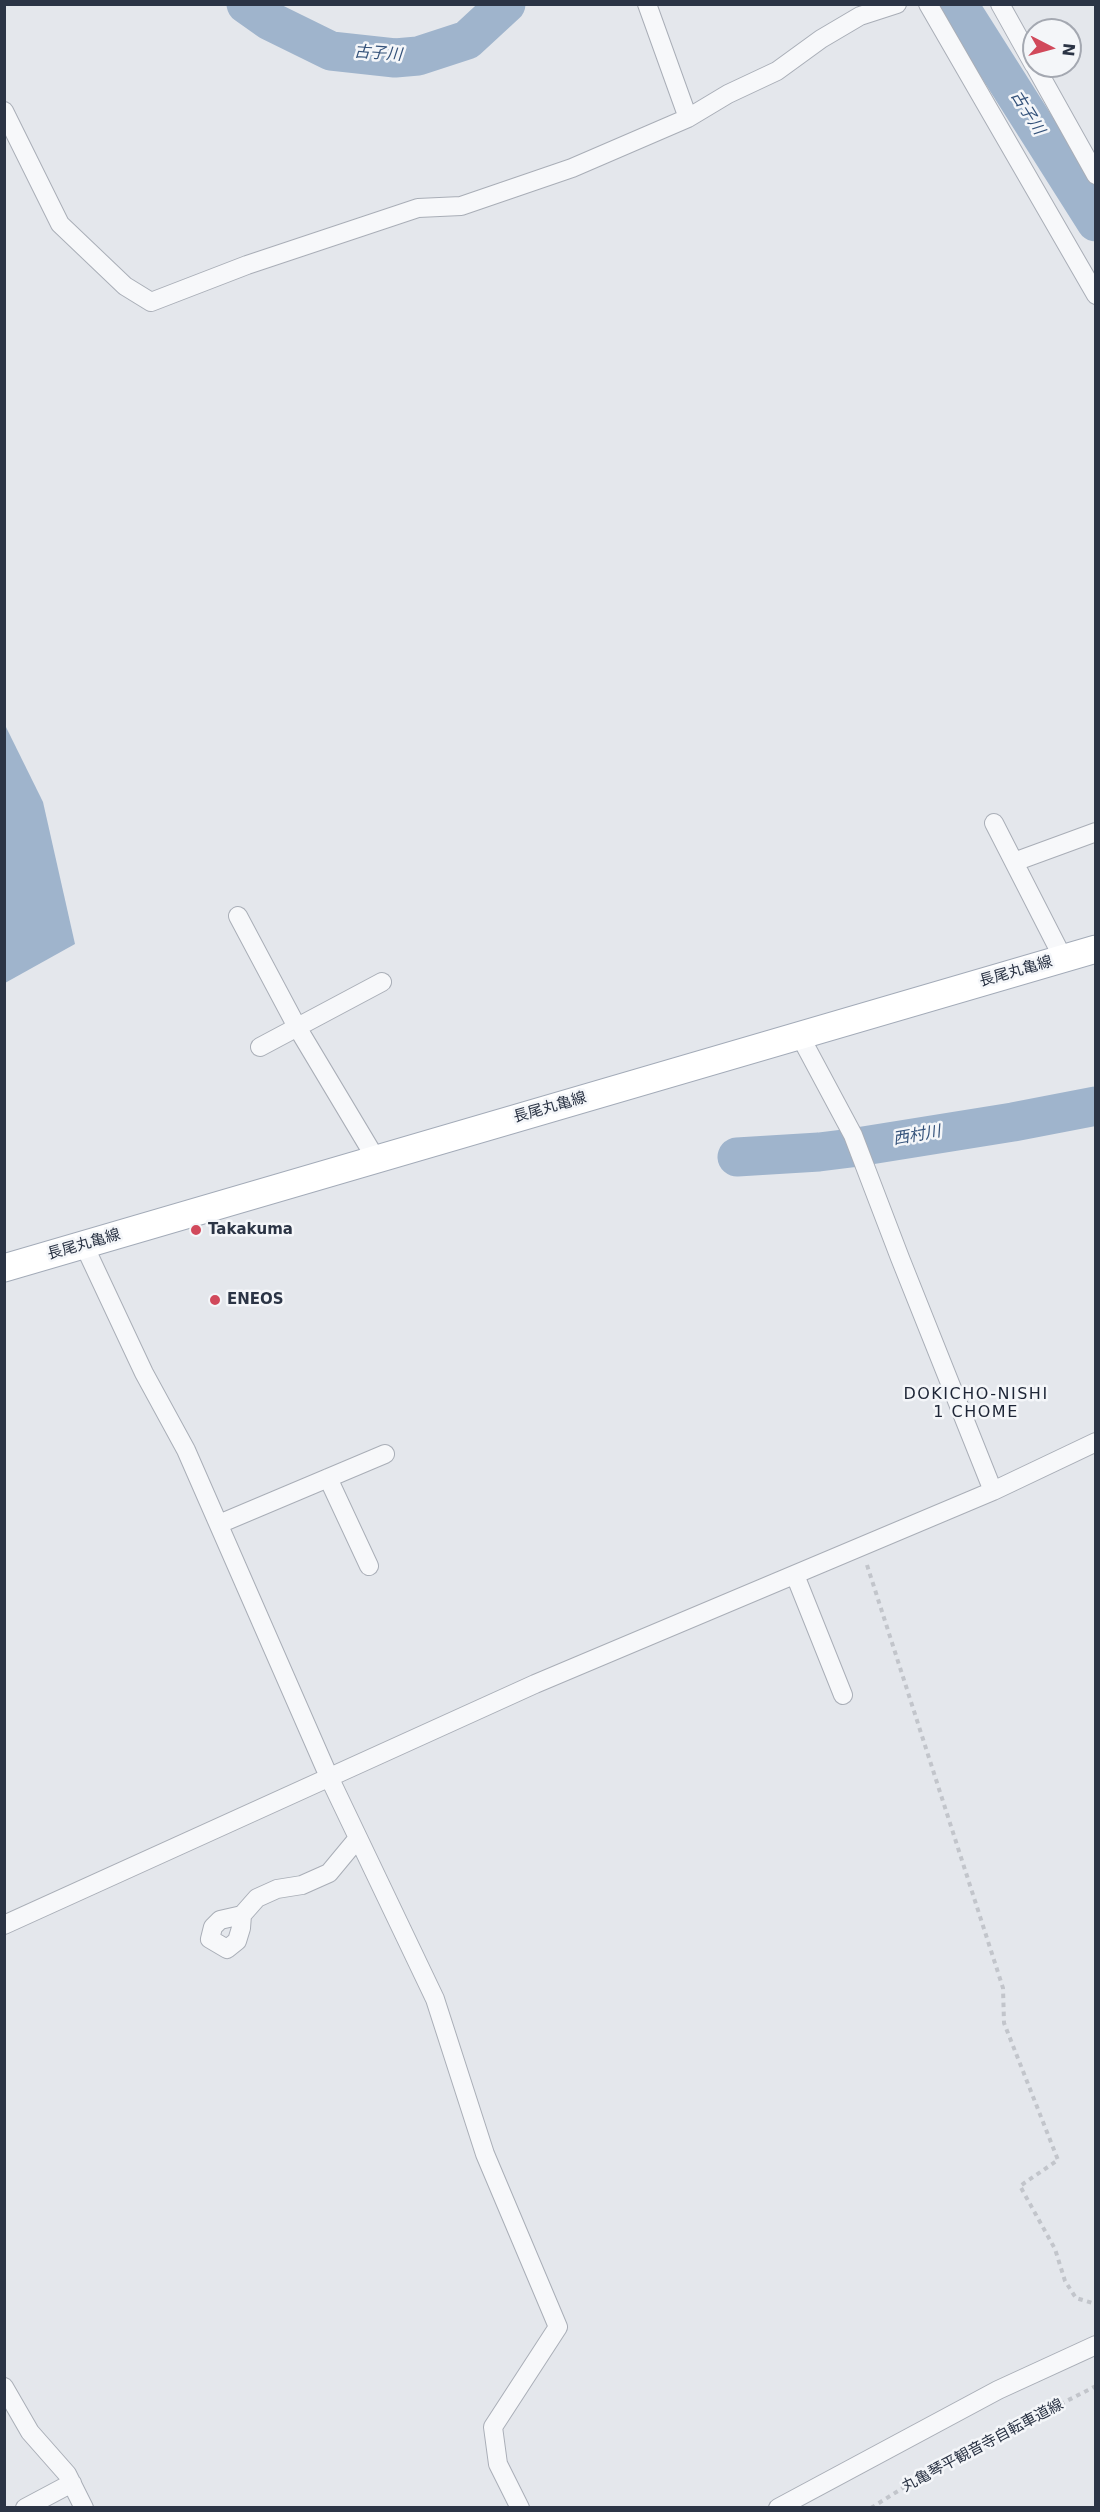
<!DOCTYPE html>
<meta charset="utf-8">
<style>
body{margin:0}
#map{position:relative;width:1100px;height:2512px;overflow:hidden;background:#e4e7ec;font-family:"DejaVu Sans",sans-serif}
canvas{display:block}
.frame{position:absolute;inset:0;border:6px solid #2b3445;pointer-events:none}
.north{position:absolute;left:1022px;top:18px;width:60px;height:60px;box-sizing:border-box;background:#f4f6f9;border:2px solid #a4a8b1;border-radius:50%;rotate:96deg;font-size:16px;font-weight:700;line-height:24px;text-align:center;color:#2b3445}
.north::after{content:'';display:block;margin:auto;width:21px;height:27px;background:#d1495b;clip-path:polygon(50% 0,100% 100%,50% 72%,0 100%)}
</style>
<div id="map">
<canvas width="1100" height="2512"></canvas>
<div class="frame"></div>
<div class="north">N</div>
</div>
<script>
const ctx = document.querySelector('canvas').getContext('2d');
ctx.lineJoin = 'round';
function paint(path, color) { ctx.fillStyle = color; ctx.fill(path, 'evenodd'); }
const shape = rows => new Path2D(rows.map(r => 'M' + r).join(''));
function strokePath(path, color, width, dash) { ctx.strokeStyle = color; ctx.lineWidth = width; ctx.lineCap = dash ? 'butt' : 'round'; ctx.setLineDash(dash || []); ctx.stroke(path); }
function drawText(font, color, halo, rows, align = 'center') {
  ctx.font = font + ' "DejaVu Sans","Noto Sans JP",sans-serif'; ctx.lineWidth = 5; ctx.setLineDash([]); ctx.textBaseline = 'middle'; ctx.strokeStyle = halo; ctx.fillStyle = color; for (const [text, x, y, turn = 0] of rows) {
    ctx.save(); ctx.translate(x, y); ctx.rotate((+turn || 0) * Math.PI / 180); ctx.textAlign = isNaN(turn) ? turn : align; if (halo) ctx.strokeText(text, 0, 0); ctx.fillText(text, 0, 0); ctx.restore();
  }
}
const water = shape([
 [4,723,43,802,75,944,5,983]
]);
const river = shape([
 [246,4,270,21,331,51,395,58,418,56,467,40,506,4],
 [958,4,1096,222],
 [737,1157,819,1152,851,1148,1013,1122,1096,1106]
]);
const path = shape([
 [867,1565,1003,1988,1004,2023,1058,2160,1020,2186,1055,2249,1065,2281,1076,2298,1096,2304],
 [871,2508,933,2469,1096,2386]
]);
const street = shape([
 [647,4,688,118],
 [928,4,1096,295],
 [1000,4,1034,65],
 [1035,66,1096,175],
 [4,111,60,224,125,286,151,302,247,265,418,208,461,206,572,168,688,118,728,94,777,71,821,39,860,16,897,4],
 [994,823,1063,958],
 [1014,862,1096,832],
 [238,916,297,1027,376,1159],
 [800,1036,853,1135,900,1258,993,1491],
 [260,1047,382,982],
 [84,1245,144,1373,186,1450,329,1777,435,1999,485,2154,558,2327,493,2427,498,2464,520,2508],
 [328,1478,369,1566],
 [219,1524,385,1454],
 [795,1575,843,1695],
 [242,1915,220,1920,213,1927,210,1939,227,1949,237,1941,241,1928,242,1915,257,1898,277,1889,302,1885,329,1873,358,1838],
 [4,1925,535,1684,993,1491,1096,1442],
 [4,2387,30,2432,67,2474,84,2508],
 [25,2508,72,2483],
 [778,2508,998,2390,1096,2345]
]);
const primary = shape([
 [4,1268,1096,949]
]);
const markers = [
 [196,1230,6,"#d1495b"],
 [215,1300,6,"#d1495b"]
];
const streetNames = [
 ["長尾丸亀線",1016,972,-16],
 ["長尾丸亀線",550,1108,-16],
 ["長尾丸亀線",84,1245,-16],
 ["丸亀琴平観音寺自転車道線",983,2446,-28]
];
const poiNames = [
 ["Takakuma",208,1230],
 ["ENEOS",227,1300]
];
const waterNames = [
 ["古子川",378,54,4],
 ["古子川",1027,113,58],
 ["西村川",917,1136,-10]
];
const neighbourhoodNames = [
 ["DOKICHO-NISHI",976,1395],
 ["1 CHOME",976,1413]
];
paint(water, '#9fb4cc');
strokePath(river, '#9fb4cc', 39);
strokePath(street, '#a9aeb7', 20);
strokePath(primary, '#a3abb8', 29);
strokePath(path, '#c2c5cb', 4, [4.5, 4.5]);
strokePath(street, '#f7f8fa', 18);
strokePath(primary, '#fff', 27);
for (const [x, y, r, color] of markers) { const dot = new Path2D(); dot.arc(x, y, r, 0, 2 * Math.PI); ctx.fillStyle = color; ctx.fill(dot); strokePath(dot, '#f4f6f9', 2); }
drawText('15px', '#2b3445', '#f4f6f9', streetNames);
drawText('bold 15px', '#2b3445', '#f4f6f9', poiNames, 'left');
drawText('italic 16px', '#34527a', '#f4f6f9', waterNames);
ctx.letterSpacing = '1.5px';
drawText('16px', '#1d2536', '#f4f6f9', neighbourhoodNames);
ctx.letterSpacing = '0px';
</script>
